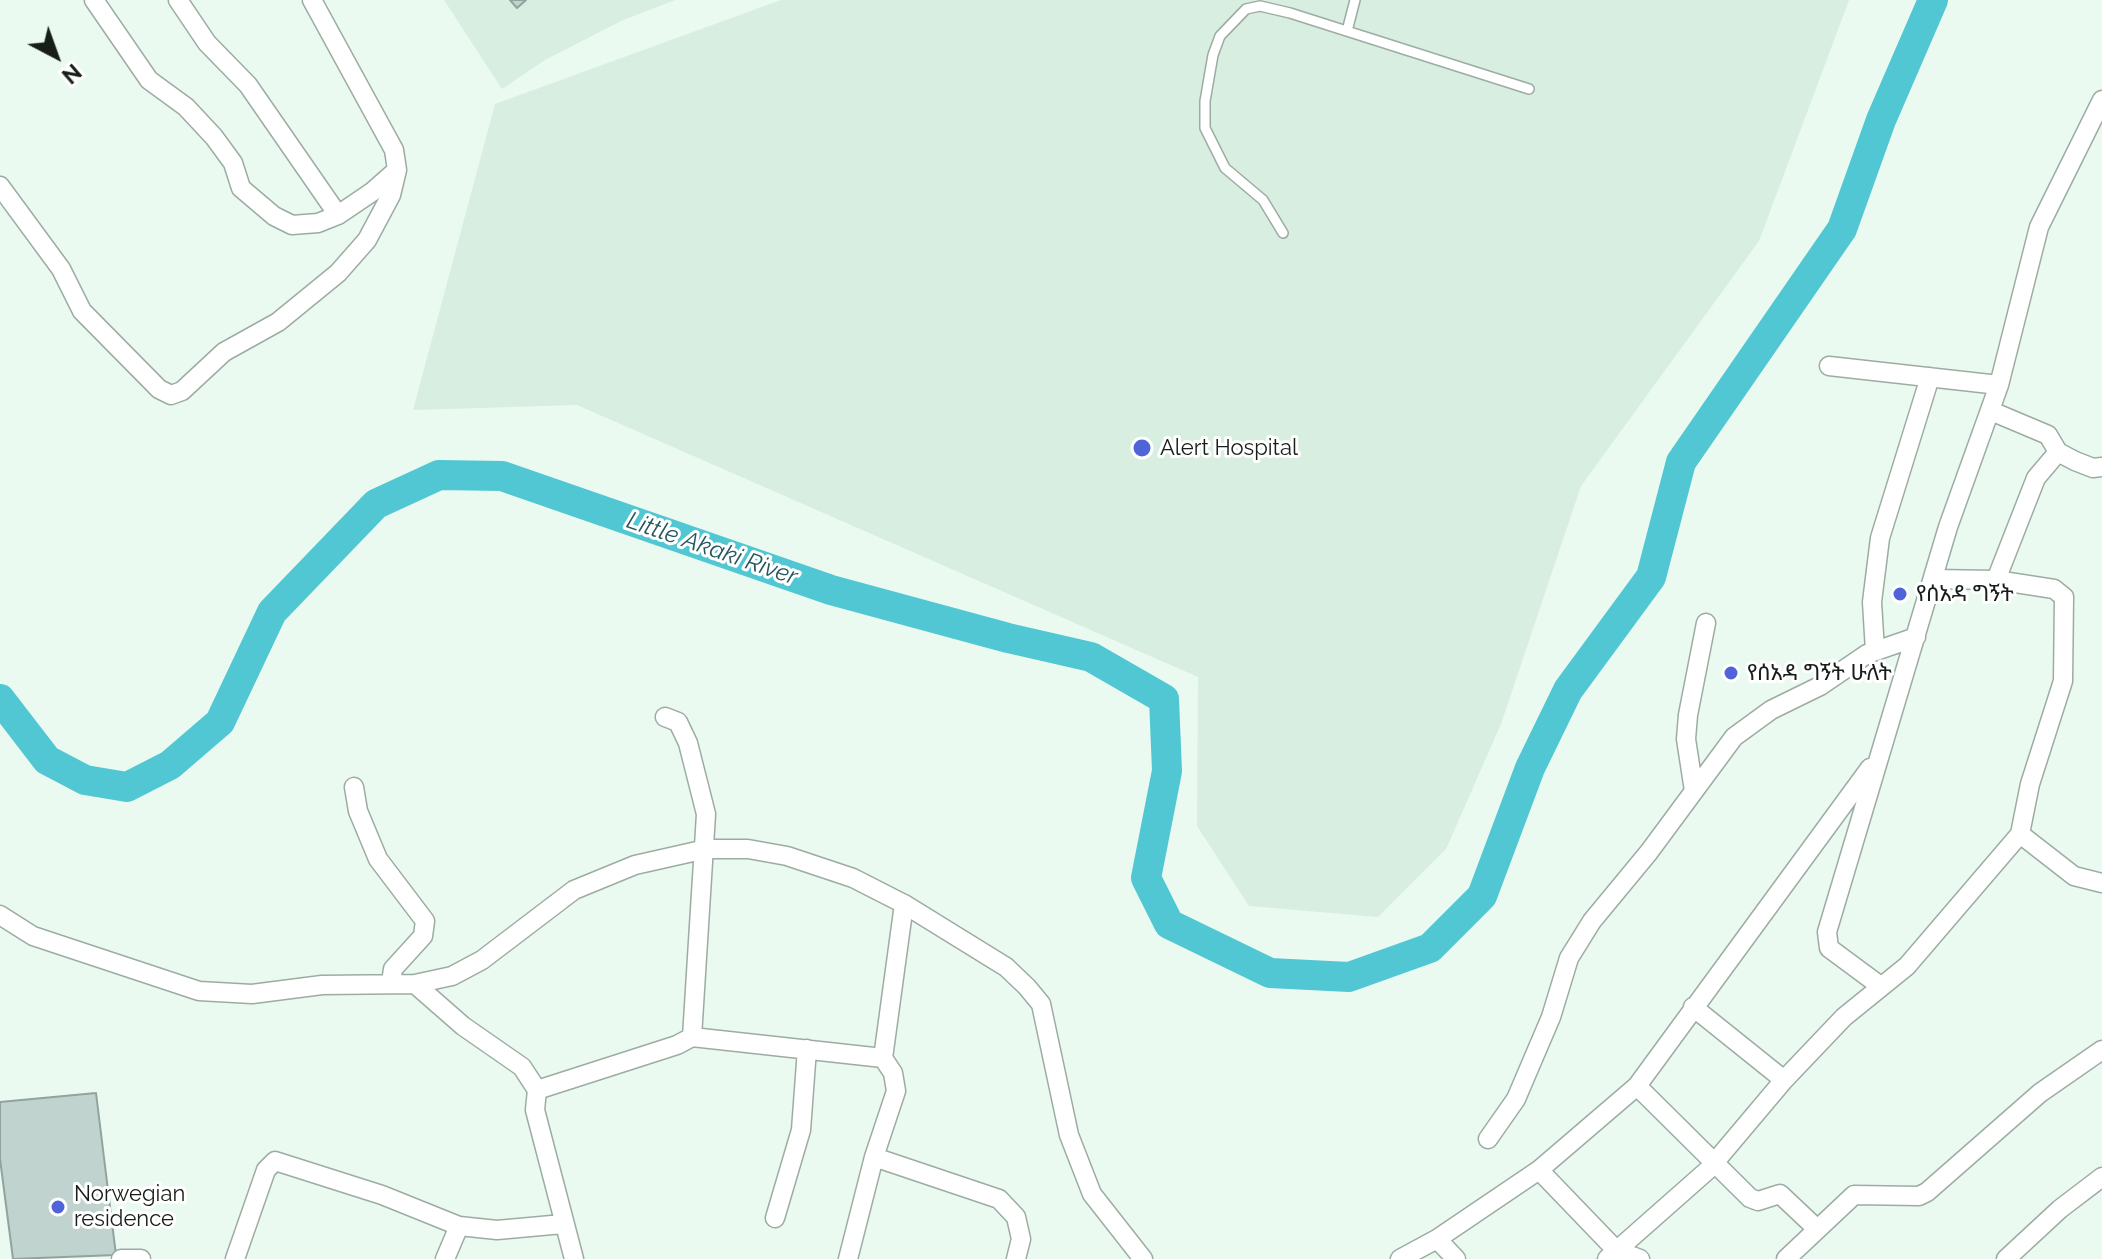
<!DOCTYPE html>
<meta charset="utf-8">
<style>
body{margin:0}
#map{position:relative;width:2102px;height:1259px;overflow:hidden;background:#eafaf0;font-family:Raleway,sans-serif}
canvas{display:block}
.north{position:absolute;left:16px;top:16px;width:80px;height:80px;-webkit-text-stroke:6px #fff;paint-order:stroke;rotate:139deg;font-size:22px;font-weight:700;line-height:32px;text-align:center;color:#171d19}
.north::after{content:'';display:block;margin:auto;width:28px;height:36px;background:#171d19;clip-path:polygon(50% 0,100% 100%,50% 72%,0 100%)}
</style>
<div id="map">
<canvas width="2102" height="1259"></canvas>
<div class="north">N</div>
</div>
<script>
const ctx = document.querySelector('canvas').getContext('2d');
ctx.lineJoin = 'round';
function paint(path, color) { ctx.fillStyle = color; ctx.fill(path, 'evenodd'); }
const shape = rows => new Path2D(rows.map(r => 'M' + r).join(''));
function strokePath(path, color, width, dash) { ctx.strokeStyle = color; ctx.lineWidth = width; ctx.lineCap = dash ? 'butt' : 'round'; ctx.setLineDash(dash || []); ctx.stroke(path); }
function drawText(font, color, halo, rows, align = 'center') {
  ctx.font = font + ' Raleway,"Noto Sans Ethiopic",sans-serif'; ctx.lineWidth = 6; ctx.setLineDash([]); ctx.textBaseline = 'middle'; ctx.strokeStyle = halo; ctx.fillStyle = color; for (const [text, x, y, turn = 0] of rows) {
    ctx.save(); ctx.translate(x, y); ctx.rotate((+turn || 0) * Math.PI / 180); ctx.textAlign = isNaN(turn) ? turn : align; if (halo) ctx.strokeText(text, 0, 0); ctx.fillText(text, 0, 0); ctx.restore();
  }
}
const built = shape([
 [444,0,675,0,621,21,545,60,502,89],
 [781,0,1849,0,1759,241,1581,486,1501,724,1446,849,1378,917,1249,906,1197,826,1198,677,577,405,413,410,495,104]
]);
const river = shape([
 [0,699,47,760,85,780,127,787,170,765,220,722,272,612,376,504,439,475,502,476,831,590,1008,638,1091,657,1164,699,1167,771,1146,878,1169,924,1270,973,1349,977,1430,948,1482,896,1530,768,1568,690,1651,577,1681,462,1842,229,1881,120,1933,0]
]);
const building = shape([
 [510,0,526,0,517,8,510,0],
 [96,1093,116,1255,13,1259,0,1159,0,1102,96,1093]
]);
const lane = shape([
 [1347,31,1355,0],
 [1283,233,1263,200,1225,168,1205,128,1205,101,1213,55,1220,36,1246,9,1260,6,1290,13,1529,89]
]);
const street = shape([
 [94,0,149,80,186,107,214,137,233,163,241,188,274,216,292,225,318,223,338,215,372,192,397,170],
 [178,0,207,43,248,85,338,215],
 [0,186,61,269,82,311,159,389,171,395,182,391,224,352,278,322,338,273,367,240,391,195,397,170,394,150,312,0],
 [1829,366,1999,385],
 [1991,411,2048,435,2058,452,2075,461,2093,468,2102,467],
 [1996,580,2036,478,2058,452],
 [1875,651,1872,602,1880,538,1930,377],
 [665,717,678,722,688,743,706,814,692,1037],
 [354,787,358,811,378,859,425,921,423,936,393,969,391,982],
 [1694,791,1686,739,1688,715,1706,623],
 [2020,834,2074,876,2102,883],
 [0,915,33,936,199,991,252,994,322,985,415,984,452,976,482,960,574,890,635,865,706,849,748,849,787,856,853,878,904,904,1006,967,1027,987,1041,1004,1069,1135,1092,1194,1143,1259],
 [415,984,463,1026,522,1067,537,1090,535,1110,574,1259],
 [1879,985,1829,948,1827,932,1948,527,1999,385,2039,227,2102,100],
 [1693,1007,1784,1080],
 [1637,1086,1750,1198,1758,1201,1780,1194,1816,1228],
 [537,1090,677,1045,692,1037,883,1058],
 [1488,1139,1516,1099,1551,1017,1569,958,1592,921,1649,852,1734,737,1771,710,1820,686,1867,654,1916,637],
 [874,1157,999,1199,1016,1217,1021,1239,1016,1259],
 [1539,1170,1616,1250,1640,1259],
 [775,1218,801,1130,807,1049],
 [1437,1239,1456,1259],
 [121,1259,141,1259],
 [235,1259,266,1170,275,1161,382,1195,459,1226,497,1230,563,1224],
 [445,1259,459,1226],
 [848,1259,874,1157,896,1091,893,1073,883,1058,904,904],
 [1400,1259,1437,1239,1539,1170,1637,1086,1870,768],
 [1607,1259,1709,1169,1784,1080,1844,1017,1907,966,2020,834,2030,784,2063,681,2064,597,2054,589,1996,580,1934,579],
 [1786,1259,1854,1195,1919,1196,1927,1192,2040,1093,2102,1050],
 [2006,1259,2060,1209,2102,1177]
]);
const markers = [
 [1142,448,10,"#5064d9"],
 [1900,594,8,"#5064d9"],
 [1731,673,8,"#5064d9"],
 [58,1207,8,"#5064d9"]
];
const poiNames = [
 ["Alert Hospital",1160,448],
 ["የሰአዳ ግኝት",1916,594],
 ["የሰአዳ ግኝት ሁለት",1747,673],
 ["Norwegian",74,1194],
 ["residence",74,1219]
];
const waterNames = [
 ["Little Akaki River",712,549,19]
];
paint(built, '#d7eee0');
strokePath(river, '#50c7d3', 30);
paint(building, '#c0d3cf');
strokePath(building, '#91a39f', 2);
strokePath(lane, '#9daca2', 12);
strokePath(street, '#9daca2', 21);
strokePath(lane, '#fff', 9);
strokePath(street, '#fff', 18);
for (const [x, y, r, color] of markers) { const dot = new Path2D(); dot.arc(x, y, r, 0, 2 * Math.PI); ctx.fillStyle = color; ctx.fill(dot); strokePath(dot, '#fff', 3); }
drawText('22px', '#171d19', '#fff', poiNames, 'left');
drawText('italic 24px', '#25575c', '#fff', waterNames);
</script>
